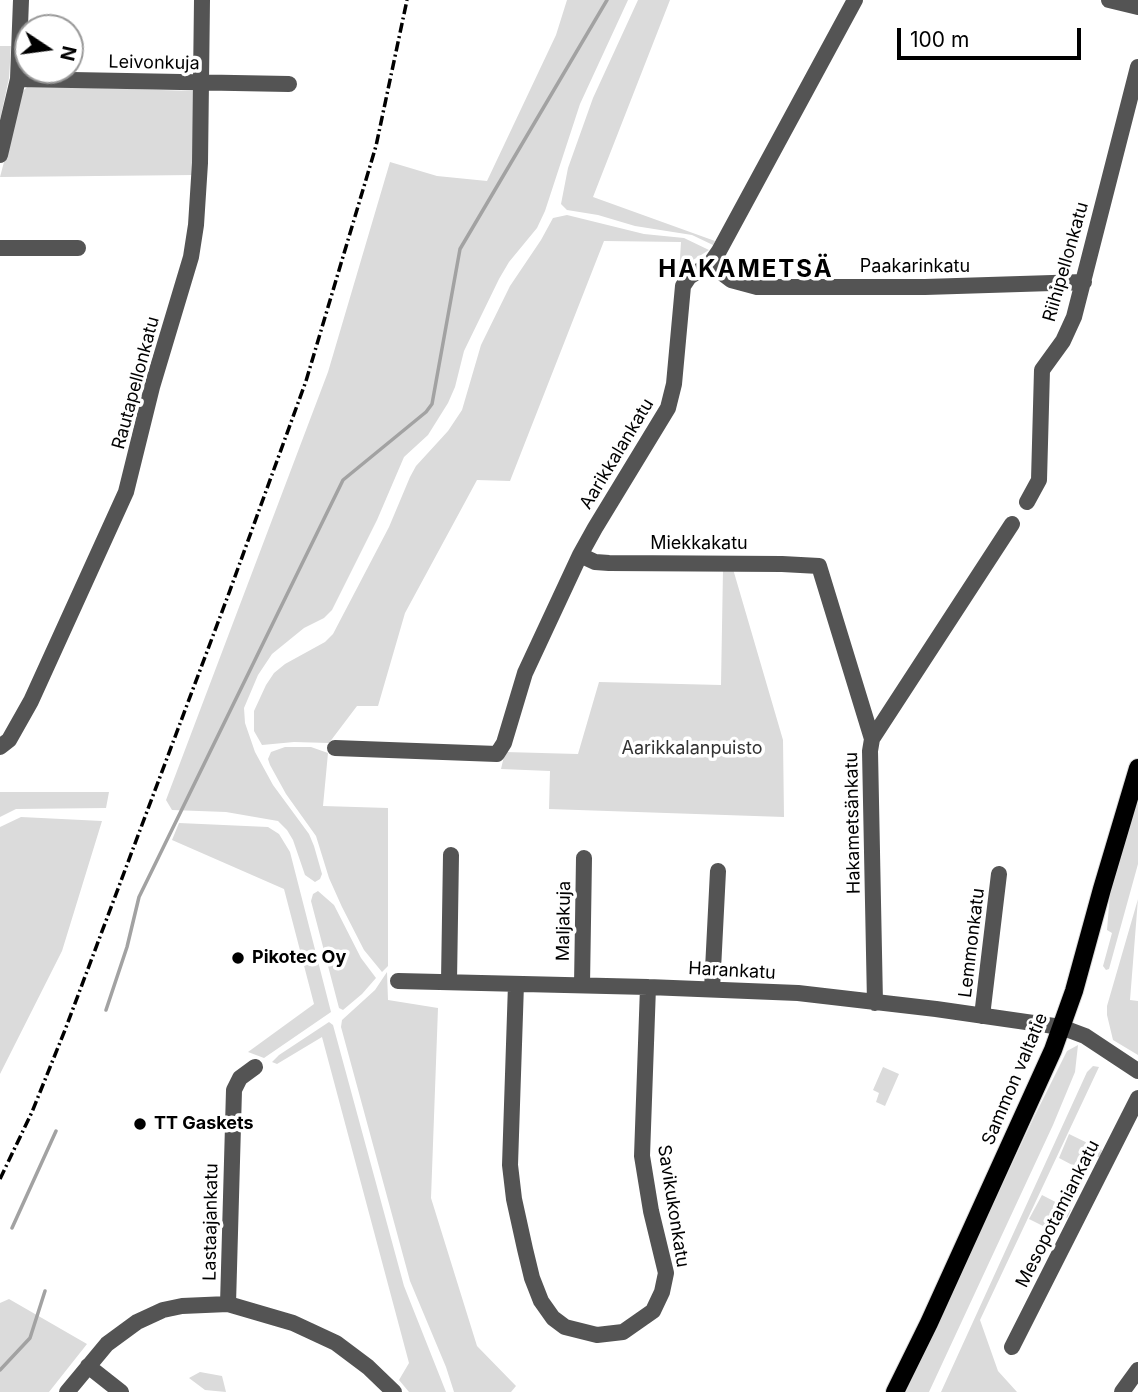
<!DOCTYPE html>
<meta charset="utf-8">
<style>
body{margin:0}
#map{position:relative;width:1138px;height:1392px;overflow:hidden;background:#fff;font-family:Inter,sans-serif}
canvas{display:block}
.north{position:absolute;left:14px;top:14px;width:70px;height:70px;box-sizing:border-box;background:#fff;border:2px solid #999;border-radius:50%;rotate:103deg;font-size:19px;font-weight:700;line-height:28px;text-align:center;color:#000}
.north::after{content:'';display:block;margin:auto;width:24px;height:32px;background:#000;clip-path:polygon(50% 0,100% 100%,50% 72%,0 100%)}
.scale{position:absolute;left:897px;top:28px;width:184px;height:32px;box-sizing:border-box;border:4px solid #000;border-top:0;padding-left:9px;font-size:21px;line-height:24px;white-space:nowrap;color:#000;-webkit-text-stroke:5px #fff;paint-order:stroke}
</style>
<div id="map">
<canvas width="1138" height="1392"></canvas>
<div class="north">N</div>
<div class="scale">100 m</div>
</div>
<script>
const ctx = document.querySelector('canvas').getContext('2d');
ctx.lineJoin = 'round';
function paint(path, color) { ctx.fillStyle = color; ctx.fill(path, 'evenodd'); }
const shape = rows => new Path2D(rows.map(r => 'M' + r).join(''));
function strokePath(path, color, width, dash) { ctx.strokeStyle = color; ctx.lineWidth = width; ctx.lineCap = dash ? 'butt' : 'round'; ctx.setLineDash(dash || []); ctx.stroke(path); }
function drawText(font, color, halo, rows, align = 'center') {
  ctx.font = font + ' Inter,sans-serif'; ctx.lineWidth = 7; ctx.setLineDash([]); ctx.textBaseline = 'middle'; ctx.strokeStyle = halo; ctx.fillStyle = color; for (const [text, x, y, turn = 0] of rows) {
    ctx.save(); ctx.translate(x, y); ctx.rotate((+turn || 0) * Math.PI / 180); ctx.textAlign = isNaN(turn) ? turn : align; if (halo) ctx.strokeText(text, 0, 0); ctx.fillText(text, 0, 0); ctx.restore();
  }
}
const green = shape([
 [567,0,628,0,580,104,545,211,537,228,509,262,499,279,464,351,455,387,448,403,428,435,404,457,377,520,332,610,324,618,304,628,272,654,258,675,244,708,245,723,255,752,273,785,309,834,314,846,322,874,320,879,315,882,305,875,293,840,287,830,278,821,226,812,172,810,166,800,328,372,390,162,437,176,487,181,556,35],
 [638,0,670,0,593,197,715,241,713,245,692,235,635,226,598,215,567,210,561,204,568,168,593,98],
 [0,46,11,46,9,78,0,120],
 [28,86,193,91,194,175,0,177,23,91],
 [567,215,644,234,684,238,709,250,693,260,679,274,681,242,604,241,510,481,477,480,405,613,378,706,357,706,329,743,294,742,262,745,254,731,254,711,266,685,274,673,285,664,325,642,333,634,389,527,410,477,416,466,448,431,462,410,481,345,510,286,541,240,553,218],
 [723,569,733,569,783,740,784,817,549,809,550,771,501,769,505,752,578,754,599,682,721,685],
 [285,747,311,747,328,753,323,806,388,808,388,966,382,972,364,950,342,907,329,878,316,836,286,794,270,765,268,759,271,752],
 [0,792,109,792,106,808,16,809,0,817],
 [1138,801,1138,864,1109,969,1106,970,1103,966,1112,933,1107,930,1110,893],
 [21,817,102,821,62,951,0,1074,0,827],
 [179,823,268,827,279,834,290,852,331,1012,264,1058,248,1052,314,1004,284,889,172,840],
 [318,891,334,905,361,958,376,978,362,994,343,1010,339,1008,311,901,313,894],
 [1138,899,1130,1000,1138,1001,1138,1055,1113,1040,1107,1015,1107,1006],
 [387,972,388,1000,438,1008,431,1198,477,1346,516,1386,511,1392,454,1392,446,1367,410,1281,341,1027,342,1020,375,990],
 [329,1022,333,1025,404,1286,446,1392,409,1392,399,1380,409,1363,322,1037,277,1064,272,1062,279,1055],
 [1078,1045,1075,1072,1053,1125,929,1392,906,1392,1034,1117,1067,1051],
 [1093,1066,1099,1067,980,1320,998,1371,1017,1392,941,1392,1087,1072],
 [883,1067,899,1074,885,1106,876,1102,879,1093,873,1090],
 [1069,1134,1102,1150,1100,1158,1084,1150,1076,1167,1059,1158],
 [1042,1195,1071,1210,1067,1218,1053,1211,1045,1227,1029,1219],
 [9,1299,87,1344,49,1392,0,1392,0,1303],
 [200,1372,222,1376,226,1392,205,1390,189,1378]
]);
const stream = shape([
 [106,1010,127,947,139,897,343,480,426,412,432,404,460,249,607,0],
 [12,1228,56,1131],
 [0,1370,30,1338,45,1291]
]);
const minor = shape([
 [1109,0,1138,7],
 [18,79,289,84],
 [0,155,18,79,21,0],
 [0,248,78,248],
 [710,264,731,280,757,287,925,287,1084,282],
 [1027,502,1039,480,1042,370,1063,341,1074,317,1138,67],
 [580,555,595,562,609,563,782,564,819,566,872,739,870,751,875,1003],
 [872,739,1012,524],
 [0,747,9,740,31,701,126,492,152,387,191,257,196,225,200,163,202,0],
 [335,748,497,754,504,743,525,673,580,555,595,528,668,408,674,384,683,286,689,277,710,264,719,251,855,0],
 [398,981,648,987,798,993,936,1009,1061,1027,1085,1036,1138,1071],
 [449,981,451,855],
 [516,984,510,1165,514,1199,525,1249,532,1278,541,1301,553,1318,565,1327,597,1335,623,1332,653,1311,662,1292,666,1273,651,1211,642,1156,648,987],
 [582,985,584,858],
 [712,989,718,871],
 [982,1016,999,874],
 [228,1304,234,1090,240,1078,255,1067],
 [1012,1347,1138,1098],
 [88,1366,121,1392],
 [67,1392,107,1344,137,1322,163,1310,182,1306,228,1304,293,1323,336,1343,368,1367,394,1392],
 [1122,1392,1138,1370]
]);
const major = shape([
 [895,1392,929,1323,1053,1050,1074,991,1102,889,1138,768]
]);
const rail = shape([
 [0,1179,32,1112,65,1030,229,593,306,381,376,146,407,0]
]);
const markers = [
 [238,958,7,"#000"],
 [140,1124,7,"#000"]
];
const streetNames = [
 ["Leivonkuja",154,63,1],
 ["Riihipellonkatu",1066,262,-74],
 ["Paakarinkatu",915,267],
 ["Rautapellonkatu",136,383,-75],
 ["Aarikkalankatu",617,454,-59],
 ["Miekkakatu",699,544],
 ["Hakametsänkatu",853,823,-91],
 ["Maljakuja",564,921,-89],
 ["Lemmonkatu",972,943,-83],
 ["Harankatu",732,971,3],
 ["Sammon valtatie",1015,1079,-67],
 ["Savikukonkatu",673,1206,81],
 ["Mesopotamiankatu",1058,1214,-63],
 ["Lastaajankatu",211,1222,-89]
];
const parkNames = [
 ["Aarikkalanpuisto",692,749]
];
const poiNames = [
 ["Pikotec Oy",252,958],
 ["TT Gaskets",154,1124]
];
const districtNames = [
 ["HAKAMETSÄ",746,270]
];
paint(green, '#dbdbdb');
strokePath(stream, '#a2a2a2', 3.5);
strokePath(major, '#dbdbdb', 20);
strokePath(minor, '#545454', 16);
strokePath(major, '#000', 18);
strokePath(rail, '#000', 3.5, [10, 3.5, 2, 3.5]);
for (const [x, y, r, color] of markers) { const dot = new Path2D(); dot.arc(x, y, r, 0, 2 * Math.PI); ctx.fillStyle = color; ctx.fill(dot); strokePath(dot, '#fff', 2.5); }
drawText('18px', '#000', '#fff', streetNames);
drawText('18px', '#323232', '#fff', parkNames);
drawText('bold 18px', '#000', '#fff', poiNames, 'left');
ctx.letterSpacing = '2px';
drawText('bold 24px', '#000', '#fff', districtNames);
ctx.letterSpacing = '0px';
</script>
